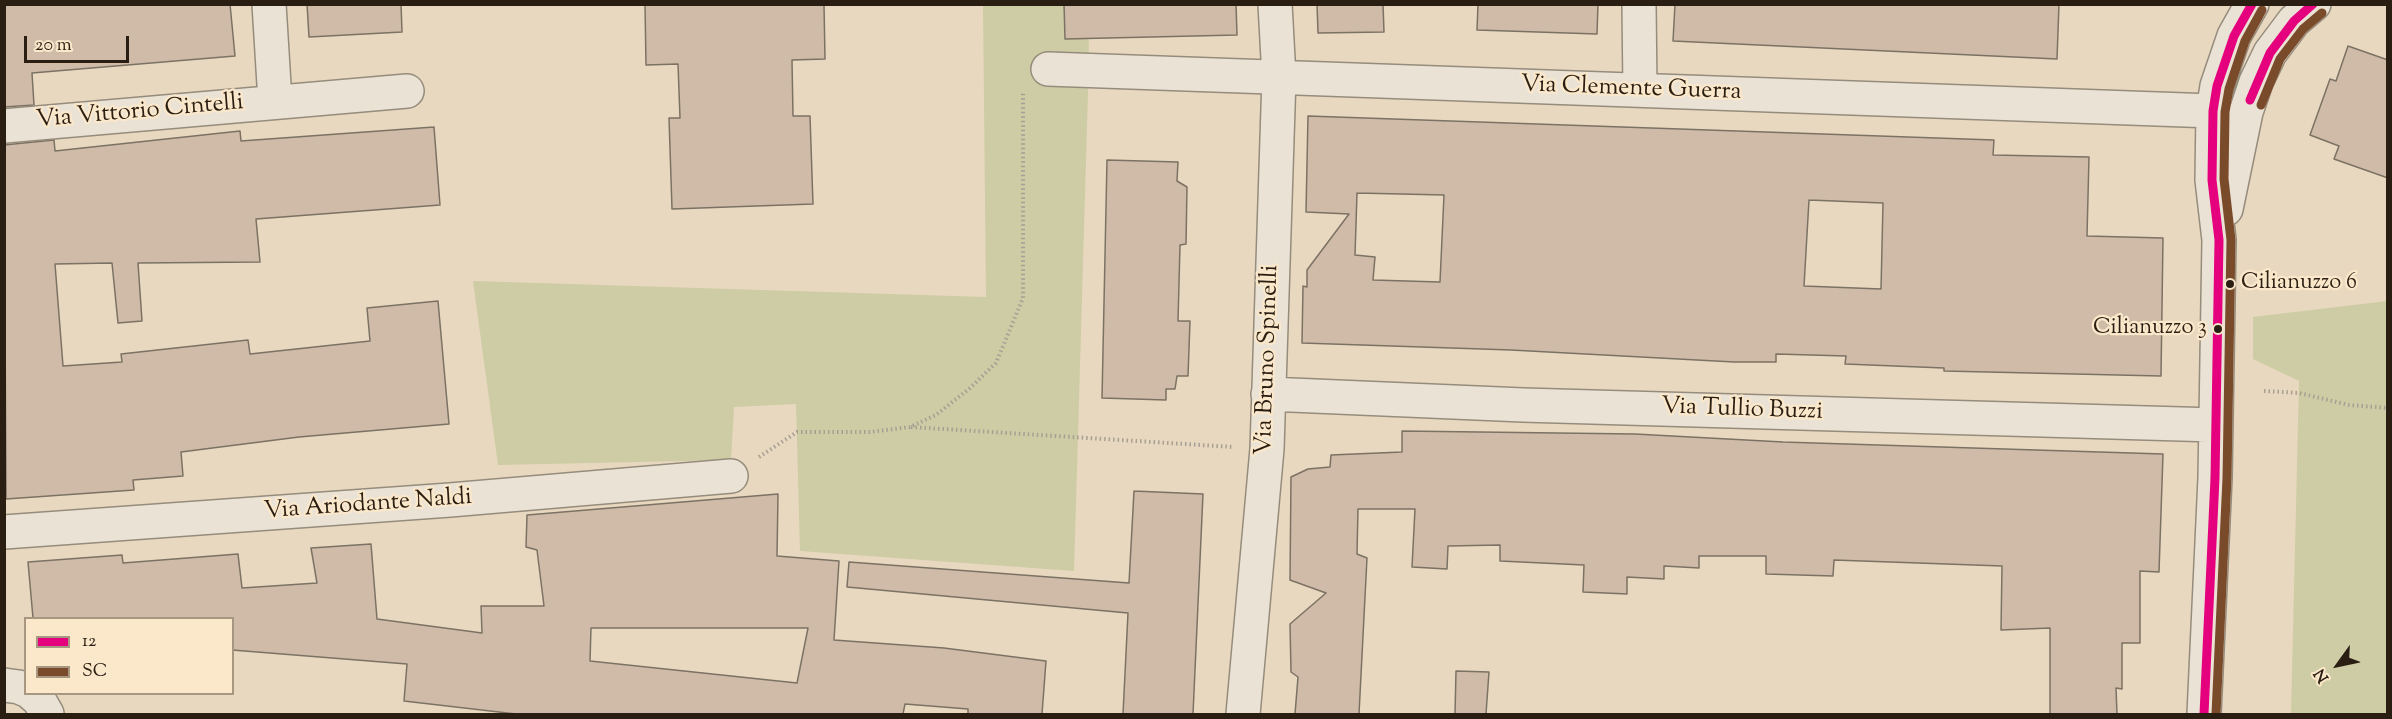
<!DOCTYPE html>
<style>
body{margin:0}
#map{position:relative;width:2392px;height:719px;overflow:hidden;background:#e8d8bf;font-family:"Sorts Mill Goudy",serif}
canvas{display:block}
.frame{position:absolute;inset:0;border:6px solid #2a1e13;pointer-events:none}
.legend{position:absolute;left:24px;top:617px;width:210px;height:78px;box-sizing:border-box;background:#fbe8ca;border:2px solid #a79781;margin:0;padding:8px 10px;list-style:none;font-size:18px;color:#2a1e13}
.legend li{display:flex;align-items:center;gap:12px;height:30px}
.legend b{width:30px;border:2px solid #a79781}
.north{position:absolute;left:2308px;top:635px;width:60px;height:60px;-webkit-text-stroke:4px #fbe8ca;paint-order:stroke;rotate:237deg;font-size:16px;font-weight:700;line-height:24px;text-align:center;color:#2a1e13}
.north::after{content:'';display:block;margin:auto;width:21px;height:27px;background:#2a1e13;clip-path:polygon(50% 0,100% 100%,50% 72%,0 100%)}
.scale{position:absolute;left:24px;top:36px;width:105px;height:27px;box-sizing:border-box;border:3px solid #2a1e13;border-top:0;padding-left:8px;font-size:18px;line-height:21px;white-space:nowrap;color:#2a1e13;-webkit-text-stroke:4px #fbe8ca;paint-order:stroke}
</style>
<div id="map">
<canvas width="2392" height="719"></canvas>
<div class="frame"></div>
<ul class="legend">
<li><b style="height:8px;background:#e5007d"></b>12</li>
<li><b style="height:8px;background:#7a4b2a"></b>SC</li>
</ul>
<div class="north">N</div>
<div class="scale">20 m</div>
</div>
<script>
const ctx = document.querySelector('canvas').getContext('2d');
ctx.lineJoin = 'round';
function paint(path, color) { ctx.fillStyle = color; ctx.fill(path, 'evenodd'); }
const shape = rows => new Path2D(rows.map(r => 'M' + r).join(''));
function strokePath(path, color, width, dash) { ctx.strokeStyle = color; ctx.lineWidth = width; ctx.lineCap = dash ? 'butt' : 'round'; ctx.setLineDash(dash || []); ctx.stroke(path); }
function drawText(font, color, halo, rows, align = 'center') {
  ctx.font = font + ' "Sorts Mill Goudy",serif'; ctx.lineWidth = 4.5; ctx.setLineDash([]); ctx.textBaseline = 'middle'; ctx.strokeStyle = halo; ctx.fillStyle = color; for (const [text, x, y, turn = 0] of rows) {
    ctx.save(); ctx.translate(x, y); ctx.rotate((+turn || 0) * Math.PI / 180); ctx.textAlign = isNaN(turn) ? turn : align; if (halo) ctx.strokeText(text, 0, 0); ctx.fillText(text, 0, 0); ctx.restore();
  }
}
const green = shape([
 [983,5,1088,5,1089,58,1074,571,800,551,796,404,734,407,731,460,498,465,473,281,986,297],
 [2387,301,2387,714,2291,714,2299,381,2253,359,2253,317]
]);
const building = shape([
 [4,4,230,4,235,56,32,73,34,105,4,107,4,4],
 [307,4,401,4,402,32,309,37,307,4],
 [645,4,824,4,825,59,792,60,793,116,810,116,813,204,672,209,669,118,680,118,678,64,646,65,645,4],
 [1064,4,1236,4,1237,35,1065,39,1064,4],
 [1317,4,1383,4,1384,32,1318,33,1317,4],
 [1478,4,1598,4,1597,34,1477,30,1478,4],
 [1675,4,2059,4,2057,59,1673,41,1675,4],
 [2348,46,2388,60,2388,178,2334,159,2339,146,2310,135,2330,79,2336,81,2348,46],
 [1308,116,1994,140,1993,155,2089,157,2087,236,2163,238,2161,376,1944,371,1944,368,1845,364,1846,356,1776,354,1776,362,1734,362,1511,350,1302,343,1303,286,1307,287,1307,270,1349,214,1306,212,1308,116],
 [1357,193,1444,195,1440,282,1373,280,1375,257,1355,255,1357,193],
 [1809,200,1883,203,1881,289,1804,286,1809,200],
 [434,127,440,205,256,219,260,262,138,263,142,321,118,323,112,263,55,264,63,366,122,362,121,354,248,340,250,354,370,341,367,308,438,301,449,424,299,437,181,452,183,476,133,480,134,490,6,499,4,145,54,140,55,151,240,131,241,141,434,127],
 [1107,160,1178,162,1177,181,1187,187,1186,244,1180,245,1178,321,1190,321,1188,376,1177,376,1175,389,1166,389,1166,400,1102,398,1107,160],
 [1402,431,1635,434,1783,442,2163,454,2159,572,2140,571,2140,643,2122,643,2122,689,2116,688,2117,714,2050,714,2050,628,2001,630,2002,566,1834,560,1833,576,1766,574,1766,556,1699,556,1699,568,1664,566,1664,579,1627,577,1627,594,1583,592,1584,565,1500,561,1500,545,1448,546,1447,569,1412,567,1415,509,1358,509,1357,554,1367,558,1359,714,1295,714,1298,677,1291,672,1290,624,1326,593,1290,580,1291,477,1308,469,1330,467,1331,455,1402,452,1402,431],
 [1134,491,1203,494,1193,714,1123,714,1128,613,847,587,849,562,1129,583,1134,491],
 [778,494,777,556,839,561,834,640,944,648,1046,661,1042,714,968,714,968,709,905,704,903,714,516,714,404,701,407,664,232,650,232,618,33,618,28,562,122,555,123,563,238,554,242,588,317,583,311,548,371,544,377,619,482,633,481,606,544,606,537,550,526,547,527,515,778,494],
 [591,628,808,628,797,683,590,661,591,628],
 [1456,671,1489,672,1486,714,1455,714,1456,671]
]);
const path = shape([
 [2264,391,2299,393,2349,405,2388,408],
 [911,427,1233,447],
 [759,457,797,432,870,432,910,427,936,415,970,388,996,363,1023,298,1023,93]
]);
const minor = shape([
 [269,4,275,101],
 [1639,4,1640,90],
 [1048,69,2213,111],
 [4,126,407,91],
 [2226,209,2246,112,2256,82,2270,53,2294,21,2314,4],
 [1268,394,1523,405,2216,425],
 [4,532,450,500,731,476],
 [4,685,19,687,26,690],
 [32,694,39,700,47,714],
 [1243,714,1267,449,1279,77,1275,4],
 [2204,714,2215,478,2219,240,2212,180,2213,111,2217,86,2234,36,2252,4]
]);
const bus1 = shape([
 [2250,100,2270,53,2294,21,2313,4],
 [2204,714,2215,478,2219,240,2212,180,2213,111,2217,86,2234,36,2252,4]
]);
const bus2 = shape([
 [2261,105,2280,59,2303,29,2322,13],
 [2216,714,2227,478,2231,240,2224,179,2225,112,2229,89,2245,41,2262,10]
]);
const markers = [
 [2230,284,5,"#2a1e13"],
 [2218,329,5,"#2a1e13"]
];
const busNames = [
 ["Cilianuzzo 6",2241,284],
 ["Cilianuzzo 3",2207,329,"right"]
];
const streetNames = [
 ["Via Clemente Guerra",1631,90,2],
 ["Via Vittorio Cintelli",140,113,-5],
 ["Via Bruno Spinelli",1269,360,-88],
 ["Via Tullio Buzzi",1742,411,2],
 ["Via Ariodante Naldi",368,506,-4]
];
paint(green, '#cecca4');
paint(building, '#cfbba7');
strokePath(building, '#7c7264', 1.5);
strokePath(minor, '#968c7c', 36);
strokePath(path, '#a79f94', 4, [1.5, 3]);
strokePath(minor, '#ebe2d6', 33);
strokePath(bus1, '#e5007d', 9);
strokePath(bus2, '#7a4b2a', 9);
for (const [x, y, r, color] of markers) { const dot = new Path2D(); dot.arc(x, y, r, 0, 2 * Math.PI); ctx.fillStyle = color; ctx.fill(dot); strokePath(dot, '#fbe8ca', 2); }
drawText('22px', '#2a1e13', '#fbe8ca', busNames, 'left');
drawText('24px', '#2a1e13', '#fbe8ca', streetNames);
</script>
